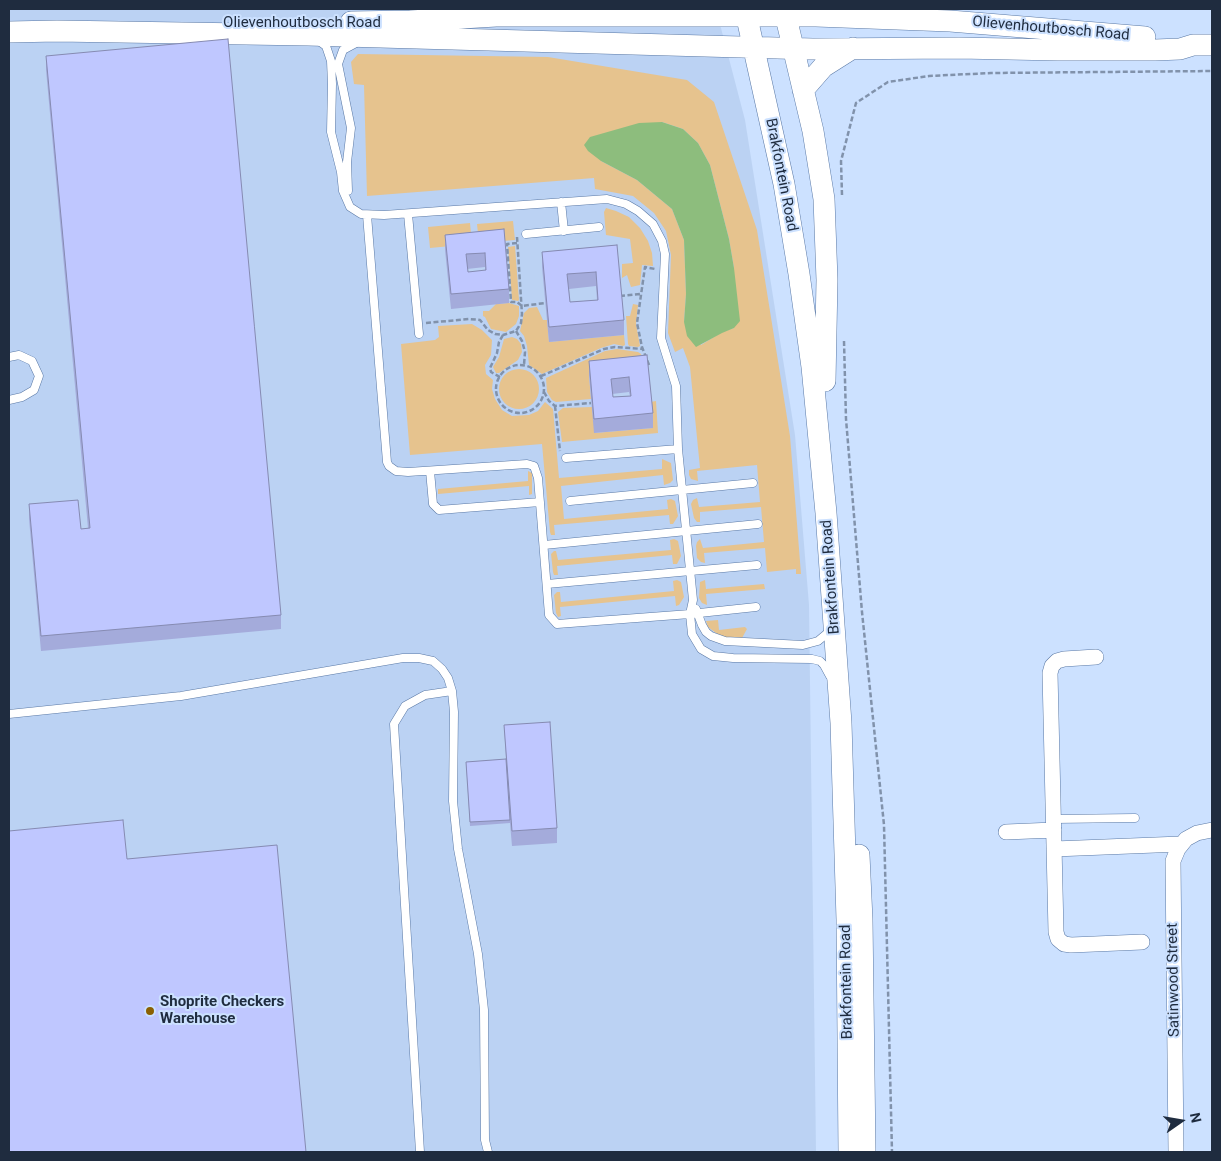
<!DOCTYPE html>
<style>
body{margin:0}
#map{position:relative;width:1221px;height:1161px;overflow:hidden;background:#cce1ff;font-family:Roboto,sans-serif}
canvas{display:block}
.frame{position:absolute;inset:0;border:10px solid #1f2c3f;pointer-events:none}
.north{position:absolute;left:1156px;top:1096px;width:50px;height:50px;-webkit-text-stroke:4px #cce1ff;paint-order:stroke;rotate:77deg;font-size:14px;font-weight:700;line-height:20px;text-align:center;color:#1f2c3f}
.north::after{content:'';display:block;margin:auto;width:18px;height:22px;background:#1f2c3f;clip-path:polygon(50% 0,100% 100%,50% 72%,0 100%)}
</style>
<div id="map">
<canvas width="1221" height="1161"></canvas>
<div class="frame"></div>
<div class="north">N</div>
</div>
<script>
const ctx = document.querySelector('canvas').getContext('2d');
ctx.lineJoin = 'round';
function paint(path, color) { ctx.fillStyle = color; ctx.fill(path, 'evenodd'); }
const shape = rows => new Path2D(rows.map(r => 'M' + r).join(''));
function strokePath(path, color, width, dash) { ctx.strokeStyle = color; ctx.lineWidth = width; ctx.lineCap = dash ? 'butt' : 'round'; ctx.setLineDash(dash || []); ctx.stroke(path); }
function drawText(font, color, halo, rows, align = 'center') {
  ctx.font = font + ' Roboto,sans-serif'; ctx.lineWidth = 4; ctx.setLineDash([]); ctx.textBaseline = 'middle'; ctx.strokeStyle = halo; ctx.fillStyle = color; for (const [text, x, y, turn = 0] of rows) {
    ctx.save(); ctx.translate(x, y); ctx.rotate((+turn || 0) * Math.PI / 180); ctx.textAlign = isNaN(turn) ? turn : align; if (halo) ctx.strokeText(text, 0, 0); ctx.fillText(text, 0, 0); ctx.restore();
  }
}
const built = shape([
 [9,9,716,9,745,120,795,435,809,605,816,1152,9,1152]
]);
const green = shape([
 [358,54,548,57,687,80,714,102,757,230,790,436,801,574,796,574,796,569,767,572,765,548,704,553,705,563,701,562,697,558,696,546,697,542,700,539,703,548,764,542,761,507,700,512,700,522,697,522,694,518,691,504,693,500,697,498,699,507,760,502,757,465,697,471,698,481,691,479,689,475,689,470,700,468,690,367,683,348,675,352,668,333,671,255,666,231,654,213,633,196,595,189,594,178,367,196,364,85,354,84,351,62],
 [662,122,683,129,698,143,710,165,729,239,734,268,734,328,722,332,701,345,684,322,686,294,684,240,672,209,637,180,601,161],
 [606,208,616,211,629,217,640,228,648,241,652,253,653,266,642,265,640,285,631,287,627,275,622,278,622,264,633,263,630,239,606,235,604,212],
 [513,221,515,240,479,243,477,224],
 [470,223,472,244,430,248,428,227],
 [515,246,519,300,518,301,512,300,508,247],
 [509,303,519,306,519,316,516,324,506,332,491,329,485,317,483,316,483,311,489,311,496,304],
 [633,304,638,305,636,324,640,346,638,347,629,346,628,344,626,316,630,316],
 [537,307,543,320,547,320,549,342,624,335,625,345,623,346,614,344,601,348,542,374,529,365,527,346,524,336,520,331,524,313,529,308],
 [472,324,482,330,492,340,491,355,485,365,486,374,493,380,492,389,495,399,502,410,512,416,529,415,538,411,545,402,553,409,559,478,662,469,662,459,671,463,673,480,670,483,664,485,663,475,561,486,564,519,668,509,667,500,671,499,675,501,678,516,673,524,670,524,669,515,554,525,555,535,551,535,550,532,542,444,410,455,401,344,435,340,439,337,438,326],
 [512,337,517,339,521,344,522,352,518,360,499,373,496,373,493,367,499,357,504,339],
 [617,349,638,352,641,354,647,370,589,375,591,399,556,402,552,400,547,392,546,378,605,351],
 '499 389a20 20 0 1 1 40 0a20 20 0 1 1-40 0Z',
 [656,401,658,433,562,442,558,412,563,408,592,407,595,433,653,428,650,402],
 [528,471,532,473,532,494,529,495,529,486,438,494,438,489,528,481],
 [674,539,678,541,681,556,677,564,673,564,672,555,557,566,558,575,554,575,553,572,551,554,554,551,556,551,558,560,671,550,670,540],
 [677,580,681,582,684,597,679,605,676,606,675,596,560,607,561,616,558,617,556,613,554,595,557,592,560,592,561,602,674,591,673,581],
 [705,580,706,589,764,584,765,589,706,594,707,605,702,603,699,598,700,582],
 [718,620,719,630,745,627,747,629,742,638,726,638,720,636,708,627,706,621]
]);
const water = shape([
 [662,122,683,129,698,143,710,165,729,239,734,268,740,321,734,328,722,333,696,347,687,336,684,322,686,294,684,240,672,209,637,180,601,161,588,151,584,145,590,137,639,123]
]);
const path = shape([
 [842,195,841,161,856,103,888,82,929,76,991,73,1212,71],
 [517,243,507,244,511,302,517,302,522,306,545,303],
 [620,296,641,294],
 [426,323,469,319,480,320,488,330,495,334,503,335,516,331,521,323,522,314,517,237],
 [516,331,522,341,525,352,524,365],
 [844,341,846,419,862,612,884,825,892,1152],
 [649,365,642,347,637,323,645,267,655,269,655,268],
 '496 389a24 24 0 1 1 48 0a24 24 0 1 1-48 0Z',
 [541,376,604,349,615,347,643,349],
 [500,377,491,372,490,368,497,353,499,342,503,335],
 [544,392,549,401,555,406,591,403],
 [555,406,560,451]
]);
const lane = shape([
 [319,41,326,46,331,61,332,84,331,132,341,172,343,191,350,207,361,214,384,215,607,199,626,204,638,211,653,224,662,241,665,254,661,338,676,386,678,449,693,600,690,614,692,634,701,649,713,656,733,658,812,659,820,661,824,665,830,676],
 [348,191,347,162,351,128,338,64,343,50,356,43],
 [561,202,564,231],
 [408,214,419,334],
 [367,215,387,462,389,466,396,471,408,472,527,464,534,466,538,478,549,615,557,624,690,614,756,607],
 [526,234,599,227],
 [9,357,19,355,32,361,39,376,34,390,22,397,9,400],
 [566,458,678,449],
 [430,471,433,504,439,510,540,502],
 [570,501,753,483],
 [544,545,758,524],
 [547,584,757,565],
 [696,609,702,625,706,632,711,636,725,641,803,645,818,641,830,631],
 [9,714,181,696,403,658,419,658,433,661,442,669,448,678,452,691,454,712,453,801,458,849,478,954,484,1010,485,1140,488,1152],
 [1054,819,1135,818],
 [420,1152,394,724,405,706,425,695,452,691]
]);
const street = shape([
 [1096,657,1064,659,1057,661,1052,666,1050,673,1056,932,1058,939,1064,944,1071,945,1142,942],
 [1006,832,1054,830],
 [1054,849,1181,844],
 [1176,1152,1173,861,1178,849,1186,839,1197,833,1212,830]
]);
const secondary = shape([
 [745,9,784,184,799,274,812,367,826,513,841,723,847,920,849,1152],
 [784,9,813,131,824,199,827,280,825,381],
 [351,22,410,21,496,16,816,16,950,21,1145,37],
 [9,32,57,31,308,35,813,49,959,48,1058,50,1155,50,1180,49,1193,45,1212,45],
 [803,90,823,67,853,48],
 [859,855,862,920,865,1152]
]);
const wall = shape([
 [46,56,281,615,281,629,41,651,29,519,29,504,81,529,88,528,46,70],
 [504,229,509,289,509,303,451,309,445,250,445,235],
 [485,267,485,271,468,272,467,269],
 [617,245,624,320,624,335,549,342,542,267,542,252],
 [596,286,597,300,570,302,569,289],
 [647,355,653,413,653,428,594,433,589,375,589,361],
 [629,392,630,396,613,397,612,394],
 [504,725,557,828,557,843,512,846,510,823,470,826,466,762,506,759]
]);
const building = shape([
 [228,39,281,615,41,636,29,504,78,500,81,529,90,528,46,56,228,39],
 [504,229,509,289,451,294,445,235,504,229],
 [485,253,486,270,468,272,466,254,485,253],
 [617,245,624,320,549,327,542,252,617,245],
 [596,272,598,300,570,302,567,274,596,272],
 [647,355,653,413,594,419,589,361,647,355],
 [629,377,631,396,613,397,611,379,629,377],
 [550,722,557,828,512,831,504,725,550,722],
 [506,759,510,820,470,822,466,762,506,759],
 [123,820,127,859,277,845,306,1152,9,1152,9,831,123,820]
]);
const markers = [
 [150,1011,5,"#8b6002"]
];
const streetNames = [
 ["Olievenhoutbosch Road",302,23],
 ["Olievenhoutbosch Road",1051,29,5],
 ["Brakfontein Road",781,175,79],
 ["Brakfontein Road",831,577,-94],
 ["Satinwood Street",1174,980,-91],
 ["Brakfontein Road",847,982,-91]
];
const poiNames = [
 ["Shoprite Checkers",160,1002],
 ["Warehouse",160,1019]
];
paint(built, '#bbd2f3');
paint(green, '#e6c38e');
paint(water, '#8dbd7d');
strokePath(lane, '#5a79a6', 9);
strokePath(street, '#5a79a6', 16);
strokePath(secondary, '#5a79a6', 22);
strokePath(path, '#8192ab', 2.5, [5, 2.5]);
strokePath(lane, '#fff', 8);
strokePath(street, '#fff', 15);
strokePath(secondary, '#fff', 21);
paint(wall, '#a4abdb');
paint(building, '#bfc7ff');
strokePath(building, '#868bb2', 1);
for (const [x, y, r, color] of markers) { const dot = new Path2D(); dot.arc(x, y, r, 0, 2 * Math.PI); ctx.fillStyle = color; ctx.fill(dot); strokePath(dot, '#cce1ff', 2); }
drawText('15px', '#1f2c3f', '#cce1ff', streetNames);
drawText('bold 15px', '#1f2c3f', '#cce1ff', poiNames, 'left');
</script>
